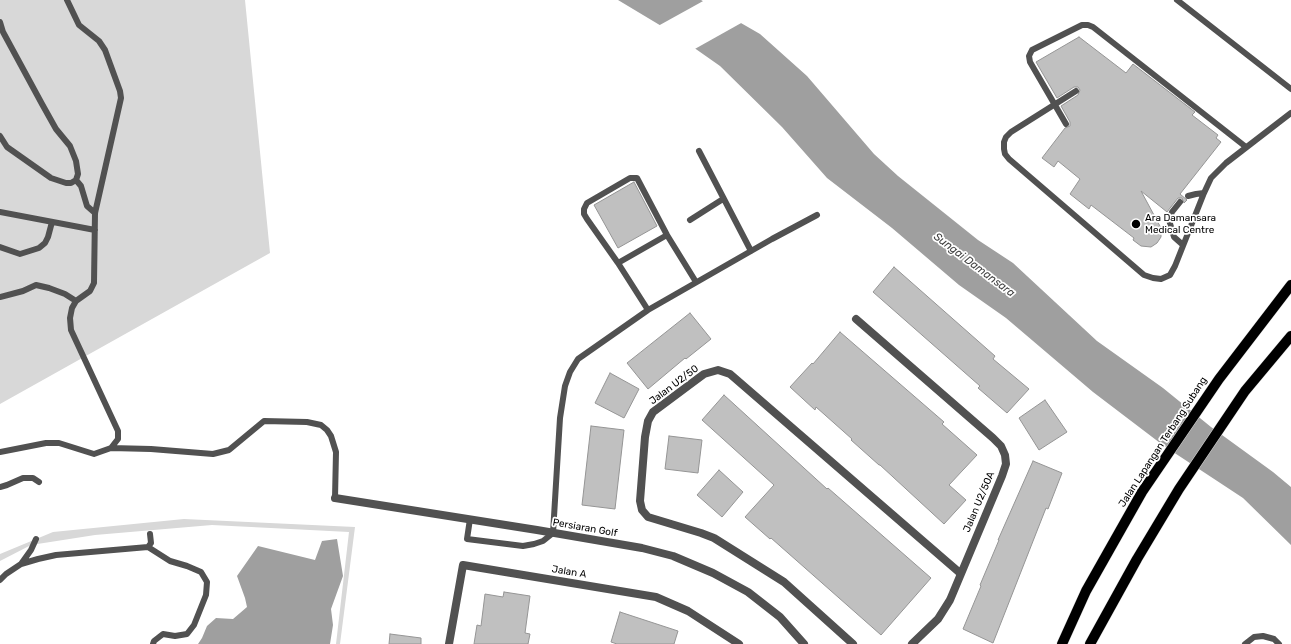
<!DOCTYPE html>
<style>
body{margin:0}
canvas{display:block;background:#fff}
</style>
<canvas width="1291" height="644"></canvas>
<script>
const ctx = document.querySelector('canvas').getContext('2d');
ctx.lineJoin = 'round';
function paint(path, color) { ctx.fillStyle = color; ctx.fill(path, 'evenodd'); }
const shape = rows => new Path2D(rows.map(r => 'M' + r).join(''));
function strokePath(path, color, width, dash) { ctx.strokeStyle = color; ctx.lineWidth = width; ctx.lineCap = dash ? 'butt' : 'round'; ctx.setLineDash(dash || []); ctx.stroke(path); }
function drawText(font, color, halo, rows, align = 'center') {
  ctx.font = font + ' Rubik,sans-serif'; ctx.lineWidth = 3.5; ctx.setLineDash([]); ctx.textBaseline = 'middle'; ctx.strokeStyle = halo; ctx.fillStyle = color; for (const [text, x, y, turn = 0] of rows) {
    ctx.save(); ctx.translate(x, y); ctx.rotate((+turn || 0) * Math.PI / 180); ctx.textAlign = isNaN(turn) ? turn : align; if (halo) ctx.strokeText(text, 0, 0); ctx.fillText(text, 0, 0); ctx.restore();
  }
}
const green = shape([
 [0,0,245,0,270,253,0,404],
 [184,519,355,527,340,644,336,644,349,532,212,525,95,535,31,545,0,561,0,554,53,532]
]);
const water = shape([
 [618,0,701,0,760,34,807,76,874,154,898,176,978,240,1013,263,1097,341,1163,388,1211,427,1273,472,1291,487,1291,545,1243,498,1164,446,1093,392,1006,318,959,285,892,228,827,178,782,127,720,66,673,33],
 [337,539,343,576,331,609,333,625,330,644,198,644,202,638,207,626,216,618,233,619,247,607,245,598,237,576,258,546,315,560,322,541]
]);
const pier = shape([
 [705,0,743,22,693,50,658,26]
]);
const building = shape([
 [1079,37,1126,73,1133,64,1195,112,1192,115,1218,135,1216,138,1221,142,1180,194,1187,200,1184,203,1182,198,1178,198,1167,212,1141,191,1161,228,1161,237,1157,243,1151,247,1141,246,1133,240,1134,238,1091,205,1089,209,1070,194,1080,179,1058,161,1054,167,1042,158,1065,128,1070,126,1070,122,1061,106,1078,95,1080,90,1078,87,1074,87,1057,98,1036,62,1079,37],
 [634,182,657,226,618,248,594,205,634,182],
 [894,267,995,356,993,359,1029,389,1007,413,978,388,980,386,873,292,894,267],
 [690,313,711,339,686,359,685,358,648,389,627,363,690,313],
 [840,332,944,422,942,424,977,455,949,485,966,500,944,524,880,465,879,465,851,440,852,439,816,407,815,410,790,387,812,363,813,364,840,332],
 [610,373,639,389,624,418,595,403,610,373],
 [724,395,827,489,828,488,931,578,881,635,771,538,770,539,745,517,774,485,702,420,724,395],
 [1045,400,1067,432,1039,450,1019,418,1045,400],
 [591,426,624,430,615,509,582,505,591,426],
 [669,436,702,440,698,473,665,469,669,436],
 [1033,461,1062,473,1048,509,1046,508,993,643,963,629,981,586,980,585,999,540,998,540,1033,461],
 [719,470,743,492,722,517,697,495,719,470],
 [504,592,530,596,525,633,530,634,528,644,474,644,477,625,481,626,485,594,503,597,504,592],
 [620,612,678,631,674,644,617,644,611,642,620,612],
 [390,634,421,638,421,644,389,644,390,634]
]);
const service = shape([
 [1177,0,1291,89],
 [0,22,3,32,42,104,56,129,70,146,76,161,78,174,76,180,71,183,66,183,51,178,7,147,0,136],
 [1076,91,1011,132,1006,137,1004,142,1004,149,1005,154,1009,159,1144,275,1153,278,1161,279,1170,275,1175,266,1204,193,1211,178,1226,163,1291,113],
 [1066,124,1030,62,1029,56,1032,50,1082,25,1088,25,1093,27,1246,147],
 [699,151,751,251],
 [76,180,81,186,87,206,95,213],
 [1188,196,1196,194,1204,193],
 [1180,202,1172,212,1169,220,1174,237,1183,245],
 [0,212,95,230],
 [690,220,723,199],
 [0,247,20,254,39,248,45,243,48,237,52,222],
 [618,263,667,235],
 [0,297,23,291,36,285,49,288,65,294,76,301],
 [648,310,618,263,587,219,584,214,584,209,587,203,630,178,637,178,667,235,696,282],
 [111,448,151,449,213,454,229,450,264,421,307,422,321,425,327,430,331,436,336,452,335,498],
 [0,452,46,443,59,443,94,454,111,448,118,439,118,431,71,330,70,318,72,308,76,301,90,291,94,283,95,213,121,98,120,91,105,50,99,41,79,25,67,0],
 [0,487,7,485,23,478,33,478,39,482],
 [470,519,467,539,523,546,534,544,543,541,553,533,560,418,565,386,570,372,578,359,648,310,772,239,817,215],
 [148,547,151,543,150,534],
 [21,564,31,550,36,539],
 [0,580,6,574,21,564,38,559,56,555,148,547,170,561,187,566,201,572,207,582,206,595,194,625,187,634,175,636,163,634,154,641,153,644],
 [1245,644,1254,637,1263,636,1274,639,1279,644]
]);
const minor = shape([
 [856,319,993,438,1001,446,1005,455,1006,464,1002,476,950,600,938,619,912,644],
 [449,644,463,565,656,597,688,611,739,644],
 [853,644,784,582,714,538,701,533,648,517,642,510,640,501,645,437,648,421,653,412,704,374,718,370,730,374,960,573]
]);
const tertiary = shape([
 [335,498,537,530,642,548,673,556,713,573,748,592,780,617,804,644]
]);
const primary = shape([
 [1062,644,1086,591,1142,492,1219,379,1291,285],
 [1090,644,1137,559,1179,489,1245,391,1291,336]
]);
const markers = [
 [1136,224,5,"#000"]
];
const poiNames = [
 ["Ara Damansara",1145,218],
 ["Medical Centre",1145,230]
];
const streetNames = [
 ["Jalan U2/50",674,385,-37],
 ["Jalan Lapangan Terbang Subang",1163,442,-57],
 ["Jalan U2/50A",979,502,-67],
 ["Persiaran Golf",585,528,10],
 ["Jalan A",569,572,9]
];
const waterNames = [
 ["Sungai Damansara",974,265,37]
];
paint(green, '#d8d8d8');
paint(water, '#9f9f9f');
paint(pier, '#fff');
paint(building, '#c0c0c0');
strokePath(building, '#959595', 1);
strokePath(primary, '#dbdbdb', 11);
strokePath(service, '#515151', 6);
strokePath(minor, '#515151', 8);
strokePath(tertiary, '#515151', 8);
strokePath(primary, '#000', 10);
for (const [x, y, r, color] of markers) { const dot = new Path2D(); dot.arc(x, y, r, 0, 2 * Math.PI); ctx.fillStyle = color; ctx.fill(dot); strokePath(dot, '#fff', 1.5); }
drawText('10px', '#000', '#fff', poiNames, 'left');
drawText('10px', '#000', '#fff', streetNames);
drawText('italic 11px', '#404040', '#fff', waterNames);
</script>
